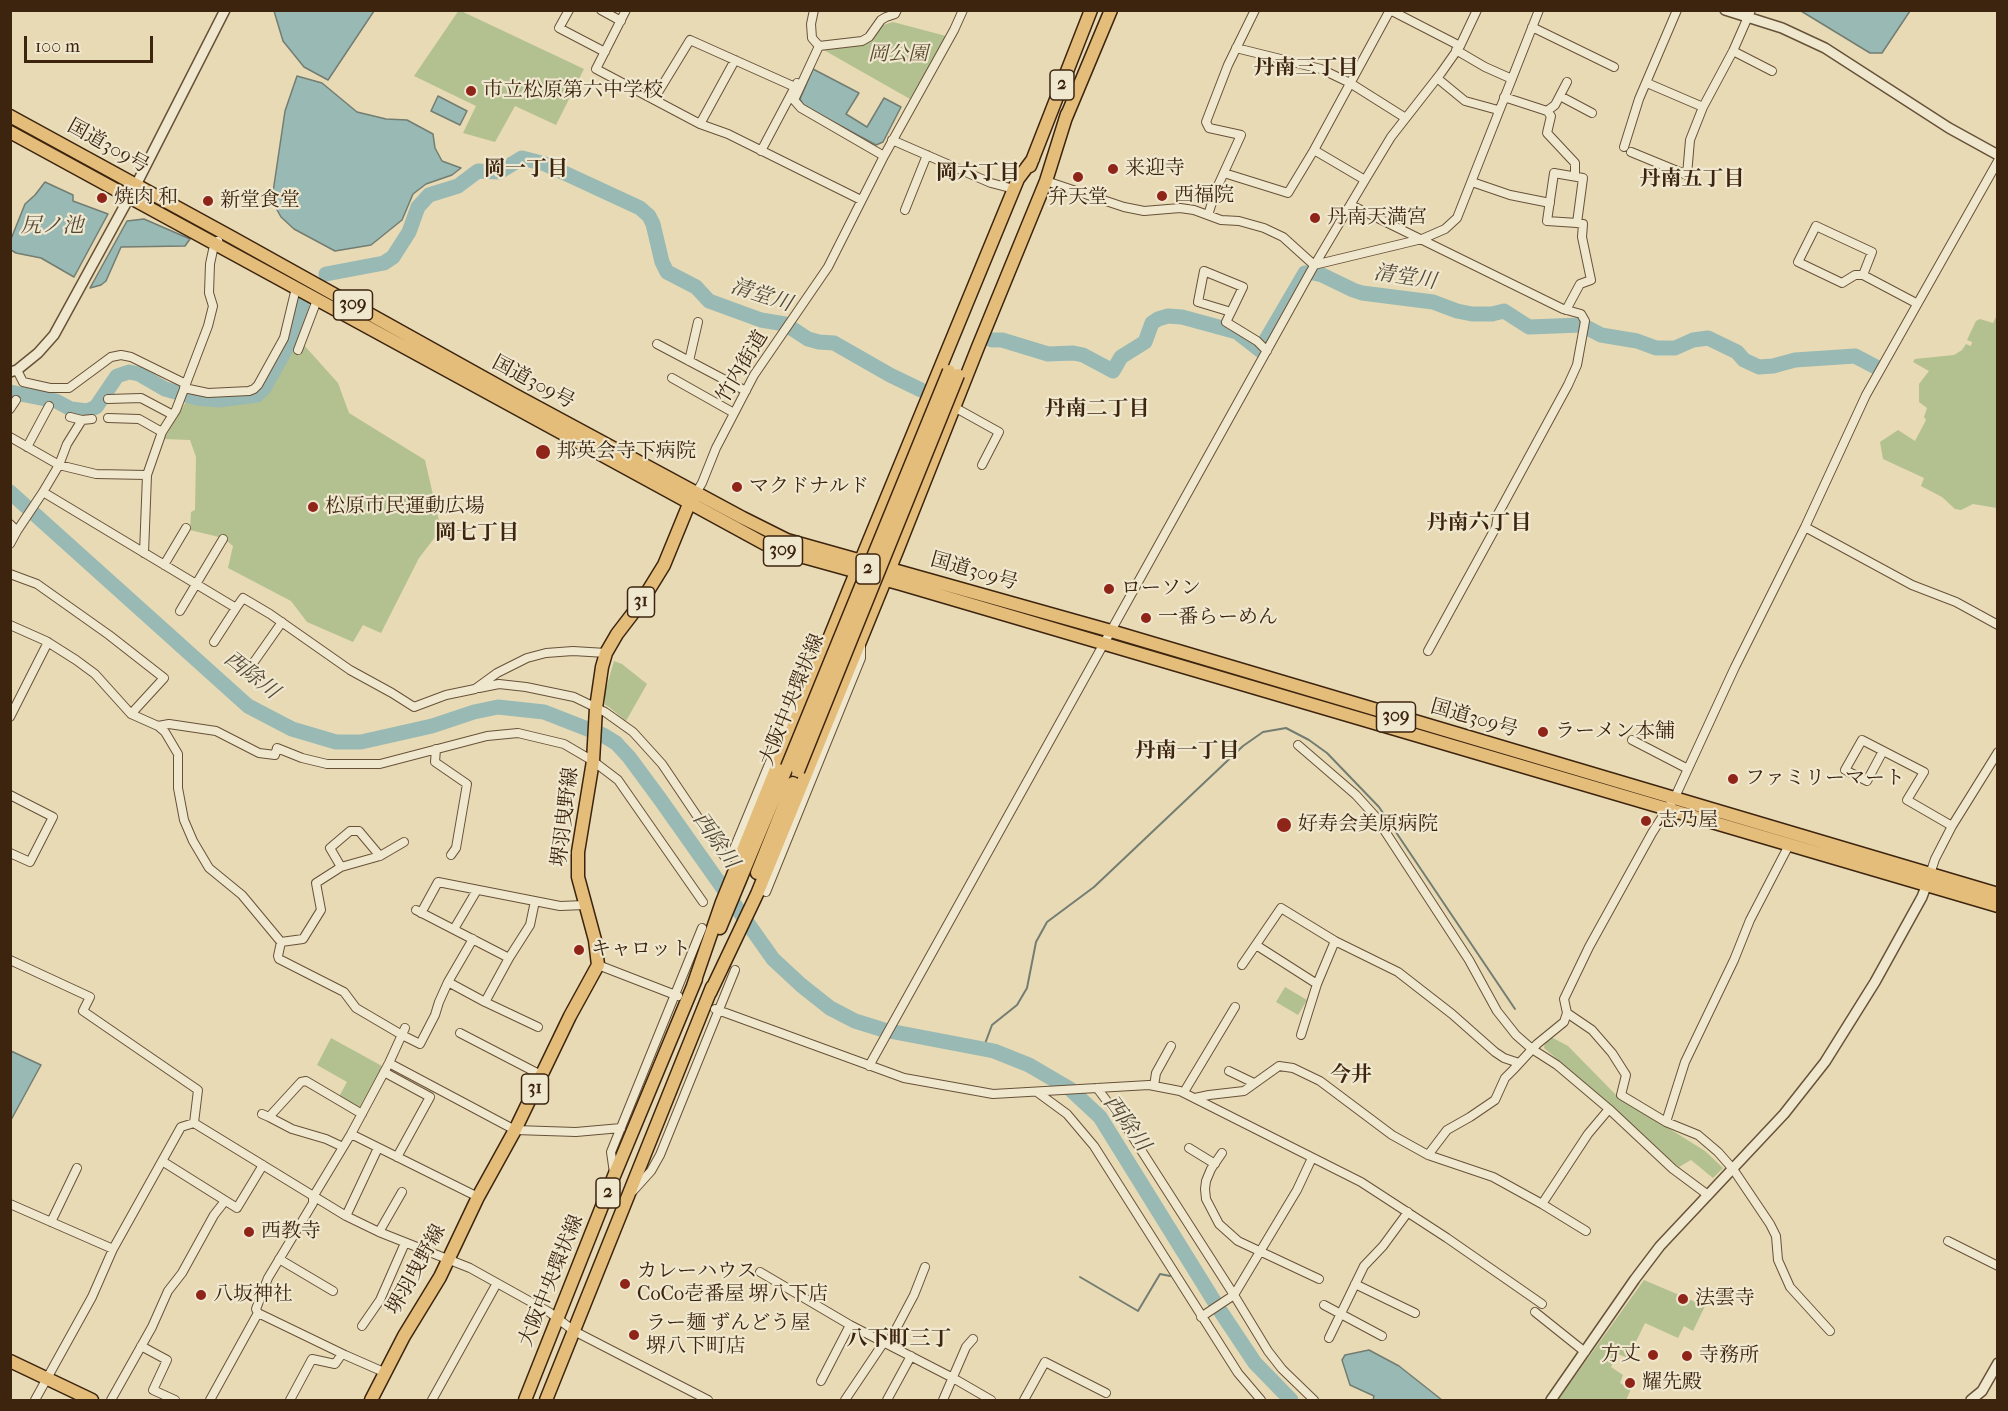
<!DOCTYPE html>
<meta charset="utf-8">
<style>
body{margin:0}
#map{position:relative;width:2008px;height:1411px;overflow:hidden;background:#e8dab5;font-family:"IM FELL French Canon",serif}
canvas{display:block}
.frame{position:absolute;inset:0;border:12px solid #3c240f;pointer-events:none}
.scale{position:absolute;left:24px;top:36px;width:129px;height:27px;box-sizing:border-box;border:3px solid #3c240f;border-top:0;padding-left:8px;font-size:18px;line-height:21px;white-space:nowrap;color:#3c240f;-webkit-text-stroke:4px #f0e7cf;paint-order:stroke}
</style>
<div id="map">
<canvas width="2008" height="1411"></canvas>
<div class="frame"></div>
<div class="scale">100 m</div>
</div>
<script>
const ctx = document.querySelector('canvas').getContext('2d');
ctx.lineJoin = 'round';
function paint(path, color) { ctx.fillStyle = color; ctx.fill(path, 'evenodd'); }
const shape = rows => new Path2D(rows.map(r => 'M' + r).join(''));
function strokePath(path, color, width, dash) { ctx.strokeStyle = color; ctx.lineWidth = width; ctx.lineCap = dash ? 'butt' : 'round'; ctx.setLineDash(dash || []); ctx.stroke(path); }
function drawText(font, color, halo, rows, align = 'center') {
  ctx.font = font + ' "IM FELL French Canon","Noto Serif JP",serif'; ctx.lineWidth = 4.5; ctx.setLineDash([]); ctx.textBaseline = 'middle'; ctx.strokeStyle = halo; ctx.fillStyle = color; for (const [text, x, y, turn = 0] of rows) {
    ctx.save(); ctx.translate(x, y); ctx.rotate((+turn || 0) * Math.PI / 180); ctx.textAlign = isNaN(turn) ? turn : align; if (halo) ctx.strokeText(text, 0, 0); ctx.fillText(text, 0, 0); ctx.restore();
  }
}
const green = shape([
 [459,10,584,69,556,125,515,106,495,142,463,133,476,106,414,76],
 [893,22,946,36,910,99,822,49,850,46,880,26],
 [1997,315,1997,508,1973,504,1961,510,1955,509,1942,497,1921,486,1924,478,1883,459,1880,442,1898,430,1915,441,1926,420,1924,417,1927,408,1919,402,1919,384,1929,371,1913,362,1915,359,1954,355,1962,350,1966,344,1971,346,1972,342,1967,340,1976,321,1980,319,1993,323],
 [295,340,303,344,338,383,349,413,425,460,439,521,435,528,436,536,419,558,381,633,363,625,353,642,307,622,291,601,228,568,233,546,223,538,190,530,191,512,195,510,196,457,190,440,164,439,187,400,220,402,256,398,265,393],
 [614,661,622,664,647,684,626,721,609,707,605,705,605,692],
 [1285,987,1307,1000,1298,1015,1276,1002],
 [1551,1037,1568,1046,1617,1096,1705,1151,1723,1168,1713,1178,1691,1160,1679,1167,1675,1164,1611,1105,1544,1048,1545,1042],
 [331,1038,382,1066,359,1108,339,1097,347,1082,317,1065],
 [1644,1280,1705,1306,1693,1331,1684,1326,1678,1338,1645,1323,1628,1358,1618,1354,1611,1367,1623,1375,1620,1383,1631,1389,1626,1400,1558,1400]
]);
const water = shape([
 [274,11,274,10,374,11,328,80,304,67,283,41,274,11],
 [1801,11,1910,11,1882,53,1870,53,1801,11],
 [813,69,859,93,846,114,867,127,884,98,901,107,883,142,876,145,804,106,800,99,813,69],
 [297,76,322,83,357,112,386,119,407,120,433,134,435,148,442,161,461,168,452,175,426,184,413,194,402,220,371,245,335,251,294,229,281,217,276,208,273,192,285,111,297,76],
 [438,96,467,111,460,125,431,111,438,96],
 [45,182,73,195,73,201,108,214,74,277,41,258,16,253,11,250,11,239,25,204,35,195,45,182],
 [144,219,190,239,185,246,121,247,106,281,101,285,90,288,127,221,144,219],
 [11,1051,41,1065,11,1120,11,1051],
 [1369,1350,1399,1366,1442,1400,1373,1400,1374,1396,1350,1385,1342,1360,1345,1355,1369,1350]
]);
const stream = shape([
 [983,1049,992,1025,1017,1005,1027,988,1036,942,1047,922,1094,887,1243,746,1263,732,1286,728,1309,740,1327,753,1379,807,1515,1009],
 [1080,1277,1138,1311,1160,1274,1170,1276]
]);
const river = shape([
 [326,274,384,263,393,257,409,232,418,207,429,195,458,186,478,171,499,172,522,158,545,164,640,208,649,216,653,224,662,262,667,272,696,287,709,301,761,320,785,324,808,339,819,342,834,343,890,375,921,390],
 [992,340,1002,340,1048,354,1073,353,1083,355,1113,371,1121,357,1145,342,1152,323,1158,319,1168,316,1182,317,1237,332,1260,350,1305,273,1314,273,1322,275,1353,290,1362,293,1433,302,1457,311,1472,314,1492,314,1504,311,1529,327,1582,325,1601,335,1637,341,1656,348,1675,348,1693,340,1708,338,1737,352,1744,360,1759,367,1773,366,1795,360,1855,356,1876,367],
 [10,392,56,401,71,409,87,411,96,407,117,376,129,372,139,374,165,389,197,398,219,400,257,395,264,388,292,338,302,304],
 [10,492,248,706,292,729,336,742,361,742,432,726,474,712,498,707,544,712,603,735,616,743,629,757,660,799,773,959,801,985,830,1008,855,1021,884,1030,994,1051,1029,1065,1070,1089,1100,1117,1219,1309,1255,1363,1291,1400]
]);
const minor = shape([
 [569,10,559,28,605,52],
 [601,10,621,21],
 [626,10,596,69,700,124,728,134,861,200],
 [814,10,811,24,812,38,819,46],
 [1390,10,1460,46],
 [1532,27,1614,67],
 [1236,48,1321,69,1350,83,1404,117],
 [1456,50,1485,67,1512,79],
 [1733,51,1772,71],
 [1437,78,1465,101,1498,110],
 [1647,83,1703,107],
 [1560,96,1592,113],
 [1504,97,1547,111,1551,116,1547,133,1575,163,1575,176],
 [654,99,690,40,795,87],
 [1547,111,1555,105,1567,82],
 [700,124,735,60],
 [892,140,991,183,1014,189],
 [1624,147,1639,99,1677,10],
 [761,151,797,83],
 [1631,152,1687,175,1690,140,1703,107,1733,51,1751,10],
 [884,156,801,108,794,100,819,46,862,41,869,37,881,20,886,17,895,14,897,10],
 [1224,173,1288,193,1314,150],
 [1365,180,1391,137,1441,73,1460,46,1477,10],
 [1046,181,1124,207,1144,211,1180,208,1194,210,1221,220,1239,221,1264,228,1283,237,1314,265],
 [1472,182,1510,195,1550,203],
 [1351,205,1563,309,1581,314,1585,321,1577,365,1568,385,1498,514,1496,527,1428,651],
 [905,210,927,155],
 [1208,215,1216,190,1241,135,1209,128,1206,122,1228,65,1255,10],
 [1314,265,1422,239,1445,229,1457,218,1539,10],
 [1863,275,1872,252,1816,226,1798,262,1842,283,1855,275,1863,275,1916,303],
 [1566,310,1580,284,1591,280,1582,237,1583,224,1577,223,1547,221,1554,173,1583,178,1577,223],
 [1231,312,1198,302,1204,271,1243,287,1231,312,1226,322,1257,341,1267,351],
 [657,344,746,391],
 [298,350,317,300],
 [689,361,698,322],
 [17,370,23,382,50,388,69,388,111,357,121,355,131,357,186,384],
 [672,378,734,413],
 [184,388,208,393,249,391,254,389,258,385,284,338,296,288],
 [108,399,141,398,173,415],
 [954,407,999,432,982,465],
 [10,409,16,400],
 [70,417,82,420,92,419],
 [108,418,139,419,162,432],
 [10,437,59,465,67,444,82,420],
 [27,447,49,406],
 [43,492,59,465,96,474,147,475],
 [696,493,702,483,716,448,754,375,828,267,884,156,954,30,963,10],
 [10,524,17,531,43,492,236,608,243,598,270,614,350,670,392,693,414,707,446,695,475,689,497,673,527,658,546,653,573,651,606,653],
 [1805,527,1912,585,1956,602,1998,625],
 [10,544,17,531],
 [144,553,147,475,162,432,176,410,208,326,213,306,209,293,210,264,213,250,218,241],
 [164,565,186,528],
 [10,574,37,584,109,635,164,678,131,714],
 [180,611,223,539],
 [10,625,46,641,76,660,95,674,131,714,158,726,165,732,178,754,178,788,184,820,193,841,209,868,242,895,281,942,278,956,279,959,344,992,356,1008,402,1035,420,1044,435,1015,439,1002,448,982],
 [214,642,236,608],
 [249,669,282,622],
 [479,688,499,684,526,687,574,697,605,712,633,732,662,764,724,856],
 [10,717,48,642],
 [158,726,169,724,216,731,259,753,275,755,277,748,302,758,327,764,380,764,487,736,518,733,564,744,593,761,618,780,703,902],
 [1632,740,1688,769],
 [1298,745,1356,795,1375,816,1469,960,1497,1011,1516,1035,1532,1049,1557,1065,1609,1109,1673,1169,1708,1195],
 [436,749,435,762,467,784,456,848,451,855],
 [1883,751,1867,781,1845,770,1862,740,1924,772,1907,800,1952,826],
 [10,795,53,817,30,862,10,853],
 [733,851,811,663,820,653],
 [341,867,330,848,350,831,359,831,380,856],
 [1930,874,1935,859,1952,826,1998,752],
 [766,892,861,658,861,646],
 [416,910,509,958],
 [421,913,438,882,560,906,585,905],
 [454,929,477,890],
 [473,939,448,982,485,1002,538,1027],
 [281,942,303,939,321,910,316,883,341,867,380,856,404,842],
 [1256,945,1317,984],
 [10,960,90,997,83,1011,198,1090,194,1123],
 [598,965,678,996],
 [1242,965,1281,908,1335,941,1398,972,1452,1014,1495,1052,1504,1058,1519,1063],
 [485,1002,509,958,530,925,535,901],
 [715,1009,904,1078,993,1094,1149,1085,1180,1091,1361,1182,1447,1238,1542,1304],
 [1567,1013,1592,1030,1612,1053,1626,1075,1621,1095,1666,1122,1698,1135,1718,1152,1733,1169,1770,1224,1776,1236,1778,1260,1790,1287,1830,1331],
 [460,1033,541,1075],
 [1301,1035,1317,984,1335,941],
 [389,1063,515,1130,576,1132,621,1128],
 [869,1066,1311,271,1365,180,1314,150,1390,10],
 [1229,1071,1254,1083],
 [384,1072,430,1097,397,1157],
 [1154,1086,1156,1073,1171,1046],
 [1097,1088,1125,1125,1234,1295,1268,1351,1282,1369,1314,1400],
 [1037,1092,1067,1114,1094,1146,1238,1373,1261,1400],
 [1184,1092,1235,1007],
 [1195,1098,1209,1095,1244,1091,1279,1066,1293,1068,1320,1081,1392,1135,1428,1155,1493,1177,1542,1204,1588,1134,1609,1109],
 [262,1114,269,1117,301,1082,306,1081,362,1114],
 [269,1117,292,1129,326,1139,343,1147],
 [1666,1122,1685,1062,1734,960,1750,920,1789,845],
 [351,1134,478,1197],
 [1189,1148,1215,1164],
 [1222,1153,1211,1169,1206,1181,1205,1189,1206,1199,1219,1224,1238,1241,1319,1279],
 [1428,1155,1447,1130,1470,1117,1495,1100,1505,1078,1513,1070,1537,1044,1564,1022,1567,1013,1564,999,1589,947,1652,833,1675,797,1735,667,1805,527,1866,395,1998,161],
 [162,1161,237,1208,263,1165],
 [614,1173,611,1152,702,928],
 [633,1191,651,1171,660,1155,735,970],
 [10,1204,113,1249],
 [1542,1204,1586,1231],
 [346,1216,378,1148],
 [51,1222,77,1168],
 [379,1232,402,1192],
 [1948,1241,1998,1266],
 [279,1259,333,1291],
 [760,1272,850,1325,953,1378,991,1400],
 [1355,1284,1415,1313],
 [1324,1305,1382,1336],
 [1535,1312,1585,1352],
 [258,1313,345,1355,386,1373],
 [1201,1317,1234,1295,1297,1190,1312,1158],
 [362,1326,380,1300,405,1243],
 [1329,1338,1364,1266,1383,1246,1408,1212],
 [888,1344,914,1295,925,1267],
 [141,1346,167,1360,153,1390,175,1400],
 [821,1381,850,1325],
 [35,1400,92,1297,113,1249,181,1127,194,1123,346,1216,379,1232,470,1268,549,1312,574,1331,708,1400],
 [111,1400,152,1327,168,1291,182,1273,214,1215,225,1201],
 [210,1400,258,1313,256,1309,268,1278,313,1203,313,1197,351,1134,389,1063,405,1028],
 [290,1400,312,1359,335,1364,342,1354],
 [432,1400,497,1283],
 [845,1400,884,1342],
 [887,1400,911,1356],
 [943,1400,966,1347,973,1339],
 [1024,1400,1045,1362,1106,1393]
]);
const tertiary = shape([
 [1725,10,1782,28,1825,48,1949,128,1998,155],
 [10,372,17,370,38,353,54,335,136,185,225,10],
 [1551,1400,1635,1279,1660,1246,1784,1114,1825,1062,1875,982,1922,897,1928,881],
 [1971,1400,1982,1391,1998,1363]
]);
const primary = shape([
 [1065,120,1111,10],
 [1030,166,1091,10],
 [757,873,793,783],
 [720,928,787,767],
 [693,986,722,902,861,560,1018,179,1033,159],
 [710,993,757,894,897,551,978,347,1046,181,1067,114],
 [10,1361,92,1400],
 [371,1400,404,1336,440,1277,478,1197,515,1130,570,1016,598,965,595,940,578,877,578,852,593,761,596,708,602,667,606,653,617,634,640,604,664,565,689,504,696,494],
 [525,1400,614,1176,696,979],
 [546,1400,712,987]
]);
const trunk = shape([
 [10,116,233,238,513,394,743,518,787,540,1111,631,1998,894],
 [10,132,765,544,800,556,901,584,1998,906]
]);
const primaryBridge = shape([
 [787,767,949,371],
 [798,771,958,375]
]);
const markers = [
 [471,91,6,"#8f2418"],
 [1113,169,6,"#8f2418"],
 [1078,177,6,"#8f2418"],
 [1162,196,6,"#8f2418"],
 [102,198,6,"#8f2418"],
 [208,201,6,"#8f2418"],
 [1315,218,6,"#8f2418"],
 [543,452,8,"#8f2418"],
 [737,487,6,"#8f2418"],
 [313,507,6,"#8f2418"],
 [1109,589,6,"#8f2418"],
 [1146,618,6,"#8f2418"],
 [1543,732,6,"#8f2418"],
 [1733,779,6,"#8f2418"],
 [1646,821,6,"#8f2418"],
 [1284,825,8,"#8f2418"],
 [579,950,6,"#8f2418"],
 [249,1232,6,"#8f2418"],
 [625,1284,6,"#8f2418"],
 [201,1295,6,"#8f2418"],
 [1683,1299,6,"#8f2418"],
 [634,1335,6,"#8f2418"],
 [1653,1355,6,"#8f2418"],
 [1687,1356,6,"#8f2418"],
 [1630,1383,6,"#8f2418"]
];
const shields = [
 [1062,85,24],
 [353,305,39],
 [783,551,39],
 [868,569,24],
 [641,602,27],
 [1396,717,39],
 [535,1089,27],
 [608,1193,24]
];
const shieldNames = [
 ["2",1062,85],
 ["309",353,305],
 ["309",783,551],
 ["2",868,569],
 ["31",641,602],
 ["309",1396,717],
 ["31",535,1089],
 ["2",608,1193]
];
const parkNames = [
 ["岡公園",898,55]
];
const poiNames = [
 ["市立松原第六中学校",483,91],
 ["来迎寺",1125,169],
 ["西福院",1174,196],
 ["焼肉 和",114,198],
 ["弁天堂",1078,198,"center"],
 ["新堂食堂",220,201],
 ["丹南天満宮",1327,218],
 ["邦英会寺下病院",556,452],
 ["マクドナルド",749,487],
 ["松原市民運動広場",325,507],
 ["ローソン",1121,589],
 ["一番らーめん",1158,618],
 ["ラーメン本舗",1555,732],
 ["ファミリーマート",1745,779],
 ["志乃屋",1658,821],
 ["好寿会美原病院",1298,825],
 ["キャロット",591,950],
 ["西教寺",261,1232],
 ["カレーハウス",637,1272],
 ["CoCo壱番屋 堺八下店",637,1295],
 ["八坂神社",213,1295],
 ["法雲寺",1695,1299],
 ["ラー麺 ずんどう屋",646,1324],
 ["堺八下町店",646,1347],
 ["方丈",1641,1355,"right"],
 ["寺務所",1699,1356],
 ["耀先殿",1642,1383]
];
const streetNames = [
 ["国道309号",108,147,29],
 ["竹内街道",743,367,-59],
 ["国道309号",533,383,28],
 ["国道309号",974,572,16],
 ["大阪中央環状線",793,700,-68],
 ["国道309号",1474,719,16],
 ["堺羽曳野線",566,817,-83],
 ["堺羽曳野線",417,1270,-61],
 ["大阪中央環状線",552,1281,-68]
];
const neighbourhoodNames = [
 ["丹南三丁目",1306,69],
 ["岡一丁目",526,170],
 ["岡六丁目",978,174],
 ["丹南五丁目",1692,180],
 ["丹南二丁目",1097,410],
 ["丹南六丁目",1479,524],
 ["岡七丁目",477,534],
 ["丹南一丁目",1187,752],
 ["今井",1351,1076],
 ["八下町三丁",899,1340]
];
const waterNames = [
 ["尻ノ池",52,227],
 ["清堂川",1405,278,9],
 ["清堂川",761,296,18],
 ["西除川",251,676,38],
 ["西除川",715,841,55],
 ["西除川",1126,1124,54]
];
paint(green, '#b3c090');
paint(water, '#98b9b4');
strokePath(water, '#737d72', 1.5);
strokePath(stream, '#737d72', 2);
strokePath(river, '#98b9b4', 15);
strokePath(minor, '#675238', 10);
strokePath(tertiary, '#675238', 12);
strokePath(primary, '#3c240f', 15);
strokePath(trunk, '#3c240f', 15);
strokePath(minor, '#f0e7cf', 8);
strokePath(tertiary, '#f0e7cf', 9);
strokePath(primary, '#e4bd7a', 12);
strokePath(trunk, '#e4bd7a', 12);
strokePath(primaryBridge, '#3c240f', 15, []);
strokePath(primaryBridge, '#e4bd7a', 12);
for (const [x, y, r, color] of markers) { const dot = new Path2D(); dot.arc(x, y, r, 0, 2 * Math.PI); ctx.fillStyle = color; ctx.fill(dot); strokePath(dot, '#f0e7cf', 2); }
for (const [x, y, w] of shields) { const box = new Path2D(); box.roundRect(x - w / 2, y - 15, w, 30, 4.5); ctx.fillStyle = '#f0e7cf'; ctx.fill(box); strokePath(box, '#3c240f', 1.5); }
drawText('bold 18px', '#3c240f', null, shieldNames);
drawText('italic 20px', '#5a4b2f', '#f0e7cf', parkNames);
drawText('20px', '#3c240f', '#f0e7cf', poiNames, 'left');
drawText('20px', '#3c240f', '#f0e7cf', streetNames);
drawText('bold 21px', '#3c240f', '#f0e7cf', neighbourhoodNames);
drawText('italic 21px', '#534938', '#f0e7cf', waterNames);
</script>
